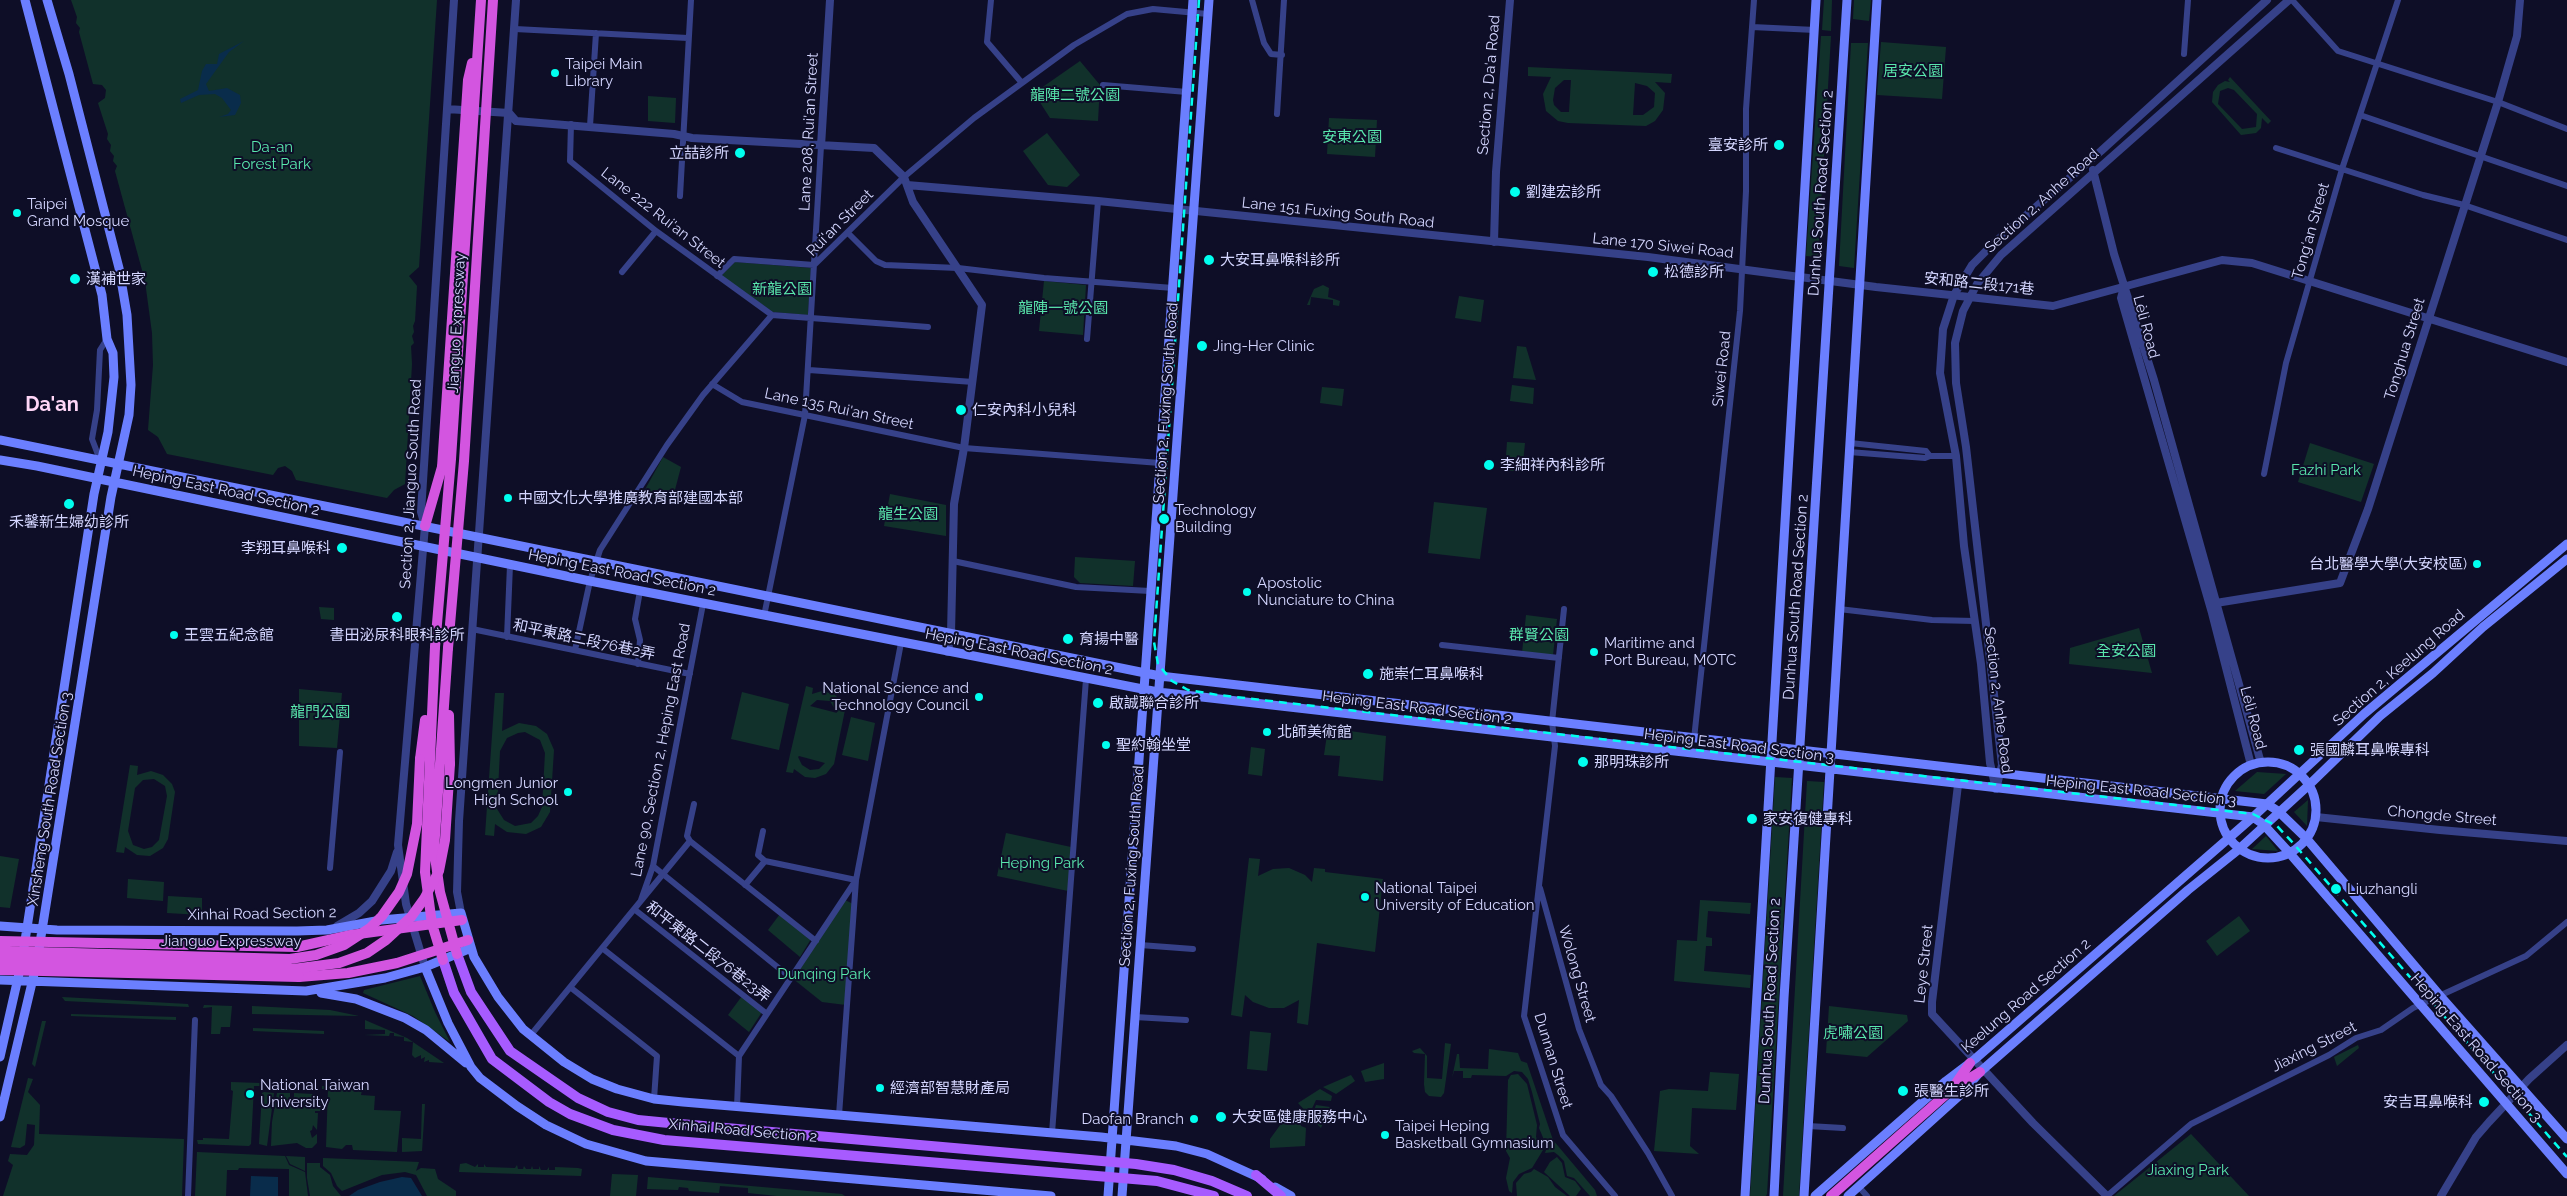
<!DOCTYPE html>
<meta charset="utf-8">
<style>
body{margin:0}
canvas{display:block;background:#0e0e27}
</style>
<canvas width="2567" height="1196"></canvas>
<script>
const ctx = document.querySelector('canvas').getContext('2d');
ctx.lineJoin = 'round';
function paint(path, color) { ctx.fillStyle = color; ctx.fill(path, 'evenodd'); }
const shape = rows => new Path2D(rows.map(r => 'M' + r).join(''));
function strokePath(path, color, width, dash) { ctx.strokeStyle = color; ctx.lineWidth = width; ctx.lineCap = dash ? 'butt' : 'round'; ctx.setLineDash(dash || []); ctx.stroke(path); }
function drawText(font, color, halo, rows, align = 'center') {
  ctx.font = font + ' Raleway,"Noto Sans TC",sans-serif'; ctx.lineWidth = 4; ctx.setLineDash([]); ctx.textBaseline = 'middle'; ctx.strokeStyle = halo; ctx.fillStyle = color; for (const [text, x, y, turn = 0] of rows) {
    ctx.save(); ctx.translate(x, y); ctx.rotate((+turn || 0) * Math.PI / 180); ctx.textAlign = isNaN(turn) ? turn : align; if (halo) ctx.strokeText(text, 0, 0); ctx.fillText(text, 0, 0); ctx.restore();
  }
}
const green = shape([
 [71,0,437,0,419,267,409,276,417,286,415,321,413,326,414,332,412,336,414,343,411,346,412,364,405,484,394,490,387,498,296,480,292,471,285,466,278,468,273,475,167,454,158,437,148,430,153,365,152,333,145,281,115,171,117,166,113,161,114,156,110,151,111,145,107,139,108,134,98,103,105,98,106,90,102,85,93,84,79,32,80,28,76,23,77,17],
 [1824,0,1832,0,1831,31,1822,30],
 [1854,0,1871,0,1869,21,1853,19],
 [1821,36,1831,36,1818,257,1806,256],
 [1881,42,1946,47,1942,99,1877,95],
 [1851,43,1868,43,1854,268,1839,266],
 [1080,61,1100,85,1098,121,1050,118,1034,93],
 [1528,67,1672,74,1671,83,1655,82,1665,93,1663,110,1655,121,1646,126,1568,123,1558,121,1546,111,1543,94,1551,77,1528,76],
 [1564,80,1571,80,1569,112,1561,112,1554,105,1553,100,1555,88],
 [1635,83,1647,86,1655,93,1654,107,1643,115,1633,115],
 [2230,77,2271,121,2268,124,2262,118,2261,128,2256,133,2241,135,2212,102,2213,92,2218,85,2225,81,2230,82,2228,80],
 [2228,88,2234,90,2257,114,2256,127,2242,129,2218,104,2220,91],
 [648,96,676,98,675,123,648,121],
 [1329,118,1377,120,1375,157,1327,154],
 [1047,133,1080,175,1067,187,1048,185,1023,151],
 [735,262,811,268,808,315,773,312,721,276],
 [1044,281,1086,285,1083,335,1039,331],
 [1323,285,1329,288,1328,297,1340,301,1339,306,1333,305,1333,300,1311,297,1310,305,1307,305,1314,289],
 [1459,296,1484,300,1481,322,1455,318],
 [1517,346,1526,347,1536,380,1513,378],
 [1512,385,1534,388,1533,404,1510,401],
 [1322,387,1344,389,1342,406,1320,403],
 [1507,442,1525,443,1522,472,1505,470],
 [2310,443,2374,464,2361,502,2298,482],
 [663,457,681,467,672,501,642,495],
 [890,494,946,505,946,536,884,526],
 [1434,502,1487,508,1480,559,1428,553],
 [1075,557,1135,561,1133,586,1080,583,1074,577],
 [319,607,334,608,334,620,321,619],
 [1526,615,1557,619,1553,655,1522,653],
 [2139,628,2152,673,2069,664,2070,648],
 [806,686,813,688,812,694,822,691,834,694,842,702,845,710,834,764,826,774,815,778,805,777,794,769,793,773,786,772],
 [817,700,830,701,837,713,810,706],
 [798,757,799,756,825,763,819,769,810,770,802,765],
 [299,689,342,693,337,748,299,746],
 [742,692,789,704,779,750,731,739],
 [495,693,504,693,502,731,519,723,536,726,547,734,554,750,550,812,541,827,526,834,507,832,495,824,494,836,485,835],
 [525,732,540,740,545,753,542,807,538,816,531,823,515,826,504,820,497,809,500,751,507,738,518,733],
 [851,717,875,723,868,761,842,755],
 [1328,728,1386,736,1383,781,1338,776,1340,756,1324,755],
 [1251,747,1265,749,1262,776,1248,774],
 [130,765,138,766,137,775,151,771,163,775,172,784,175,792,168,839,163,848,150,856,137,855,125,847,124,853,116,852],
 [154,779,165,786,167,796,159,840,152,847,144,849,133,845,128,831,135,788,143,780],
 [2257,772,2286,774,2264,794,2235,791],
 [1775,777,1792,778,1767,1194,1766,1196,1750,1196],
 [1807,781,1824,782,1799,1196,1783,1196],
 [2308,800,2307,826,2294,812],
 [1006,833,1071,847,1068,891,997,876],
 [2266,836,2278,851,2252,849],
 [0,856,19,859,10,908,0,907],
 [1249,858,1260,859,1258,876,1273,869,1289,868,1305,875,1312,882,1314,868,1325,869,1325,872,1383,879,1375,952,1317,943,1308,1025,1297,1023,1299,1000,1284,1008,1269,1008,1253,1002,1245,995,1242,1017,1231,1015],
 [128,879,164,882,163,901,127,898],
 [168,896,202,898,202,915,167,913],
 [845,900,853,904,846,1005,822,1002,792,978],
 [1700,900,1751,903,1750,914,1708,911,1706,937,1712,938,1712,946,1706,946,1704,971,1751,975,1750,988,1674,981,1677,940,1697,941],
 [780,914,811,939,800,957,768,930],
 [2239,916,2250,931,2217,956,2206,941],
 [420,976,435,1012,450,1042,413,1016,363,993,364,990],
 [742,996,762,1012,749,1032,728,1015],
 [62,997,188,1004,189,1007,65,1001],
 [204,1005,232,1006,230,1027,221,1027,220,1034,211,1034,212,1007,203,1008],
 [252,1006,330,1010,359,1016,252,1014],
 [1829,1006,1907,1015,1908,1021,1867,1057,1826,1053],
 [71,1014,176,1017,176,1020,71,1016],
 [365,1020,407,1038,444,1063,429,1062,429,1060,424,1062,425,1057,421,1059,421,1055,415,1058,412,1055,413,1042,404,1041,404,1037,394,1036,394,1033,390,1033,389,1036,364,1035,385,1034,385,1030,365,1029],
 [42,1021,46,1021,35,1067,32,1064],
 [253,1028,324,1031,324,1034,253,1031],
 [1250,1031,1271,1033,1267,1071,1247,1069],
 [1445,1043,1451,1044,1444,1093,1441,1097,1429,1096,1425,1092,1424,1084,1425,1054,1414,1053,1412,1051,1420,1048,1427,1056,1427,1078,1442,1079],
 [2358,1045,2359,1048,2337,1066,2334,1057],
 [1489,1049,1518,1053,1521,1061,1527,1063,1553,1140,1595,1190,1597,1196,1590,1196,1574,1178,1567,1176,1564,1161,1558,1155,1554,1152,1545,1153,1547,1147,1539,1128,1540,1124,1532,1092,1528,1079,1522,1072,1514,1071,1506,1076,1472,1075,1471,1078,1463,1078,1463,1071,1454,1071,1452,1078,1457,1054,1459,1054,1460,1068,1488,1069],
 [1384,1063,1384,1079,1365,1082,1361,1071],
 [1710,1072,1739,1074,1736,1110,1692,1108,1690,1146,1699,1154,1654,1151,1660,1091,1669,1089,1708,1091],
 [1518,1074,1527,1084,1537,1125,1536,1137,1543,1150,1532,1168,1519,1174,1513,1182,1512,1193,1509,1191,1506,1178,1510,1158,1506,1151,1508,1080,1511,1075],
 [1351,1075,1355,1081,1336,1094,1323,1087],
 [28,1078,33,1079,28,1092,40,1105,39,1134,184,1139,182,1196,3,1196,13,1165,8,1161,10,1154,27,1155,34,1145,35,1125,27,1124,25,1145,20,1148,11,1147],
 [231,1082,260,1083,260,1086,254,1086,251,1144,249,1146,198,1144,197,1140,203,1140,203,1138,229,1139,233,1091,231,1090],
 [322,1086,370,1088,370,1091,362,1090,361,1095,375,1096,374,1110,401,1111,397,1152,353,1150,352,1145,346,1145,342,1149,326,1147,328,1089,322,1089],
 [1320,1089,1332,1096,1331,1101,1316,1100,1309,1115,1298,1103],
 [264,1092,274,1093,267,1146,259,1144,262,1093],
 [277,1093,290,1093,290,1103,294,1103,294,1093,313,1094,321,1098,321,1111,315,1111,315,1113,318,1113,317,1130,313,1125,312,1130,310,1131,312,1138,317,1134,317,1143,312,1148,306,1148,297,1143,271,1146,272,1122],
 [422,1104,425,1104,422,1151,402,1152,402,1138,421,1139],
 [1316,1105,1330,1107,1321,1128,1311,1118],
 [1291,1114,1297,1116,1301,1126,1306,1128,1305,1146,1270,1148,1270,1139,1286,1117],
 [2191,1134,2249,1196,2114,1196],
 [197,1152,285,1156,289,1165,305,1172,308,1196,289,1196,289,1169,239,1168,238,1170,227,1170,226,1196,195,1196],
 [286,1156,305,1157,305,1171,290,1164],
 [1557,1157,1562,1163,1565,1177,1575,1181,1581,1189,1576,1196,1570,1196,1544,1172,1550,1162],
 [323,1158,419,1162,416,1171,421,1168,435,1169,438,1179,456,1191,456,1196,427,1196,416,1175,405,1172,382,1175,342,1191,337,1186,331,1173,323,1166],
 [307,1163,320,1163,320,1167,330,1175,333,1186,341,1196,310,1196,307,1178],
 [466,1163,475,1167,478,1164,478,1167,484,1167,484,1164,486,1167,515,1168,517,1165,518,1169,523,1169,524,1166,526,1169,531,1169,532,1166,533,1169,539,1169,539,1166,541,1170,547,1170,549,1167,549,1170,555,1170,555,1167,578,1168,582,1169,581,1176,459,1172,460,1164],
 [1534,1169,1548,1177,1555,1187,1567,1196,1517,1196,1516,1183,1524,1174,1531,1172],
 [612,1174,638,1175,636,1196,610,1196],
 [648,1177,842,1194,845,1196,777,1196,748,1193,748,1188,720,1186,719,1193,689,1191,688,1188,679,1187,678,1190,647,1189]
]);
const water = shape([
 [244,41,229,52,206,84,209,91,227,88,240,95,241,103,235,115,219,117,228,114,231,110,222,98,215,94,199,95,181,103,180,99,198,90,202,71,206,64,217,64,219,54],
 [251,1176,278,1177,278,1196,250,1196],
 [402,1177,411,1178,422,1196,349,1196,358,1190,380,1182]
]);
const minor = shape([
 [991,0,987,42,1022,83],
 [1252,0,1264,43,1271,54,1282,55],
 [2292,0,2338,51,2498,102,2567,129],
 [1752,27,1815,30],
 [515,29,688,38],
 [2184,54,2188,0],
 [1103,85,1187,92],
 [1277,114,1284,0],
 [2360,115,2567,186],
 [571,124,570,161,656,231,772,315],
 [590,126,596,33],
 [2276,148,2423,195,2464,205,2567,240],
 [680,196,691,0],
 [848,233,876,261,885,265,958,268,1044,278,1173,288],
 [814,265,904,177,974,118,1074,45,1127,14,1153,9,1208,14],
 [622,272,656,231],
 [717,276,734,259,814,265],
 [1087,339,1098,201],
 [809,370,973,382],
 [712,384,742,402,964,448,1160,463],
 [1850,443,1926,451,1930,456],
 [1849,452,1925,458,1930,456,1956,456],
 [100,460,92,439,97,410,100,350,107,339],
 [2264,474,2286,363,2342,169,2398,0],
 [953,561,1076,587,1150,591],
 [1564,609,1552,722,1555,746,1524,1016,1563,1135,1615,1196],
 [1839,609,1932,620,1974,621],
 [764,616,805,415,821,146],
 [472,629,690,674],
 [507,637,510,565],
 [1442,645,1559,658],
 [575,650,590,581,600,550,667,445,703,395,772,315,928,327],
 [638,664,640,640,635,619,640,591],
 [1694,739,1740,311,1746,191,1746,109,1754,0],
 [763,831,758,855,765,861],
 [690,841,816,941],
 [690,841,687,836,694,804],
 [653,866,791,978],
 [330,868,340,752],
 [745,885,765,861,856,880,839,1115],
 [1540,888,1579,1029,1601,1085,1611,1096,1648,1153,1672,1196],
 [641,900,653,866,703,604],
 [634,909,767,1014],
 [1140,945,1193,949],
 [602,948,739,1056],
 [570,987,657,1056,654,1099],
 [1135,1017,1186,1020],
 [530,1036,690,841],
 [737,1107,739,1056,856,880,901,643],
 [1808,1126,1843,1128],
 [1052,1133,1086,679],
 [1858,1186,1867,1196],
 [188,1196,195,1020],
 [2107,1196,2191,1124,2329,1055,2356,1038,2381,1030,2413,1008,2526,956,2567,922]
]);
const tertiary = shape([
 [447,109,509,113],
 [509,113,516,121,674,134,692,138,874,148,904,177,913,202,982,305,964,448,954,504,951,633,948,652],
 [821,146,830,0],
 [2093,170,2114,254,2154,380,2261,763],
 [907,185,1098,201,1648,257,1876,287,2053,306,2222,260,2252,263,2567,362],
 [1494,242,1496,172,1510,0],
 [2124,287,2121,298,2212,613,2251,765],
 [2216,603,2340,583,2368,509,2498,102,2517,36,2520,0],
 [1958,785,1932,1002,1932,1014,2033,1123,2107,1196],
 [1996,789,2002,765,1966,447,1956,383,1955,343,1963,311,1977,284,2001,255,2289,0],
 [1996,789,1990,763,1981,664,1964,546,1956,456,1940,373,1943,329,1954,295,1972,265,1995,242,2101,151,2267,0],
 [2316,817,2440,830,2567,841],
 [461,913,457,892,459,821,516,0],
 [337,926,359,913,372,901,391,871,397,852],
 [425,967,406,904,398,845,425,526,421,512,454,0],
 [2441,1196,2476,1137,2489,1122,2529,1079,2567,1045]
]);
const secondary = shape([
 [0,440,1160,676,2267,804,2278,811,2306,838,2441,997,2567,1139],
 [0,460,37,466,590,581,1158,692,2253,817,2263,824,2286,849,2567,1174],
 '2220 810a48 48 0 1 1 96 0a48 48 0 1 1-96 0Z',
 [0,926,57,930,297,931,327,930,381,920,461,913,474,957,498,997,523,1029,564,1062,592,1079,617,1089,654,1099,683,1102,1101,1137,1176,1146,1207,1154,1262,1179],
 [24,947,94,494,108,432,114,377,113,353,107,339,102,295,25,0],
 [39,949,111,497,129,415,131,385,127,315,119,268,69,74,47,0],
 [425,967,448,1023,471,1067,480,1078,517,1106,546,1125,586,1144,646,1161,1051,1196],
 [0,980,306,991,385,978,425,967,471,948],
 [321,993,356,999,405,1018,426,1030,466,1063],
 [0,1057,21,965],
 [0,1117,36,966],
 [1275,1187,1291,1196],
 [1108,1196,1193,0],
 [1122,1196,1209,0],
 [1745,1196,1816,0],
 [1774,1196,1784,998,1847,0],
 [1804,1196,1877,0],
 [1815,1196,1946,1081,1975,1059,2253,817,2364,714,2567,544],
 [1848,1196,1959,1096,1980,1072,2188,890,2238,850,2310,784,2380,716,2433,673,2483,627,2567,559]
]);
const primary = shape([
 [457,954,471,992,510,1051,578,1098,608,1112,638,1120,669,1123,1136,1164,1174,1170,1212,1181,1247,1196],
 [443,960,454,993,492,1059,549,1102,570,1114,613,1130,664,1140,1157,1181,1214,1196],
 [1256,1175,1281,1196]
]);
const trunk = shape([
 [425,526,442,467],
 [435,647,425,872,432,924,443,960],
 [448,648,434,850,440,892,457,954],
 [449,715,450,764],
 [420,759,425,720],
 [297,947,351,935,462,920],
 [299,977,348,973,397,963,468,940],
 [1954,1086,1970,1063],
 [1831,1196,1952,1089,1980,1072]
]);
const rail = shape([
 [1199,0,1154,642,1158,664,1172,681,1188,690,1218,695,2253,814,2277,826,2293,843,2567,1157]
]);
const trunkBridge = shape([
 [442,467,468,80,472,63],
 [435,647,451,459,481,0],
 [448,648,464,461,493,0],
 [0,941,297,947],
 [0,951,290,959,316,955,344,945,370,928,382,916,399,892,407,874,417,824,420,759],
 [0,960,293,969,339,963,367,953,386,940,411,917,424,899,439,871,445,840,450,764],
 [0,970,299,977]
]);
const markers = [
 [555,73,5,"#00ffef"],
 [1779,145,6,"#00ffef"],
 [740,153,6,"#00ffef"],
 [1515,192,6,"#00ffef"],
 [17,213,5,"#00ffef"],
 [1209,260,6,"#00ffef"],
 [1653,272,6,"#00ffef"],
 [75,279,6,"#00ffef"],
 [1202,346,6,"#00ffef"],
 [961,410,6,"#00ffef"],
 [1489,465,6,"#00ffef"],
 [508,498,5,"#00ffef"],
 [69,504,6,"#00ffef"],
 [1164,519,6,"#00ffef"],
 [342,548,6,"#00ffef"],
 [2477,564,5,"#00ffef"],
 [1247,592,5,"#00ffef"],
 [397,617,6,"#00ffef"],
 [174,635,5,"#00ffef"],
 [1068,639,6,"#00ffef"],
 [1594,652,5,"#00ffef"],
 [1368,674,6,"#00ffef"],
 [979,697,5,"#00ffef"],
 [1098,703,6,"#00ffef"],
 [1267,732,5,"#00ffef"],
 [1106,745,5,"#00ffef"],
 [2299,750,6,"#00ffef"],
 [1583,762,6,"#00ffef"],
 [568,792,5,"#00ffef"],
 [1752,819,6,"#00ffef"],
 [2336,889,6,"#00ffef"],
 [1365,897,5,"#00ffef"],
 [880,1088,5,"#00ffef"],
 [1903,1091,6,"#00ffef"],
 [250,1094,5,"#00ffef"],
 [2484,1102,6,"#00ffef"],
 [1221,1117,6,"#00ffef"],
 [1194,1119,5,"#00ffef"],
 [1385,1135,5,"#00ffef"]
];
const poiNames = [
 ["Taipei Main",565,64],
 ["Library",565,81],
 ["臺安診所",1768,145,"right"],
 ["立喆診所",729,153,"right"],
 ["劉建宏診所",1526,192],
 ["Taipei",27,204],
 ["Grand Mosque",27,221],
 ["大安耳鼻喉科診所",1220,260],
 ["松德診所",1664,272],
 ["漢補世家",86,279],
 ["Jing-Her Clinic",1213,346],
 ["仁安內科小兒科",972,410],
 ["李細祥內科診所",1500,465],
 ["中國文化大學推廣教育部建國本部",518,498],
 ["Technology",1175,510],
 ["Building",1175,527],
 ["禾馨新生婦幼診所",69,522,"center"],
 ["李翔耳鼻喉科",331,548,"right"],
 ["台北醫學大學(大安校區)",2467,564,"right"],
 ["Apostolic",1257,583],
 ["Nunciature to China",1257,600],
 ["王雲五紀念館",184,635],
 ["書田泌尿科眼科診所",397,635,"center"],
 ["育揚中醫",1079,639],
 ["Maritime and",1604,643],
 ["Port Bureau, MOTC",1604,660],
 ["施崇仁耳鼻喉科",1379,674],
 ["National Science and",969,688,"right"],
 ["Technology Council",969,705,"right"],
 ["啟誠聯合診所",1109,703],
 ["北師美術館",1277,732],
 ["聖約翰坐堂",1116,745],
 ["張國麟耳鼻喉專科",2310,750],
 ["那明珠診所",1594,762],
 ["Longmen Junior",558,783,"right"],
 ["High School",558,800,"right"],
 ["家安復健專科",1763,819],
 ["National Taipei",1375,888],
 ["University of Education",1375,905],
 ["Liuzhangli",2347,889],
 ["National Taiwan",260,1085],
 ["University",260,1102],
 ["經濟部智慧財產局",890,1088],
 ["張醫生診所",1914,1091],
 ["安吉耳鼻喉科",2473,1102,"right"],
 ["大安區健康服務中心",1232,1117],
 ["Daofan Branch",1184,1119,"right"],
 ["Taipei Heping",1395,1126],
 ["Basketball Gymnasium",1395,1143]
];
const parkNames = [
 ["居安公園",1913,71],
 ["龍陣二號公園",1075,95],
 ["安東公園",1352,137],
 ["Da-an",272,147],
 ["Forest Park",272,164],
 ["新龍公園",782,289],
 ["龍陣一號公園",1063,308],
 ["Fazhi Park",2326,470],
 ["龍生公園",908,514],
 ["群賢公園",1539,635],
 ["全安公園",2126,651],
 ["龍門公園",320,712],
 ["Heping Park",1042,863],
 ["Dunqing Park",824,974],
 ["虎嘯公園",1853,1033],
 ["Jiaxing Park",2188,1170]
];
const streetNames = [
 ["Section 2, Da'a Road",1489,85,-85],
 ["Lane 208, Rui'an Street",809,132,-87],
 ["Dunhua South Road Section 2",1821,193,-86],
 ["Section 2, Anhe Road",2042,201,-42],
 ["Lane 151 Fuxing South Road",1338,213,6],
 ["Lane 222 Rui'an Street",663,218,38],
 ["Rui'an Street",840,223,-45],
 ["Tong'an Street",2311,231,-74],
 ["Lane 170 Siwei Road",1663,246,6],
 ["安和路二段171巷",1979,284,6],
 ["Jianguo Expressway",457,323,-87],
 ["Lèlì Road",2146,327,75],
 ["Tonghua Street",2405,349,-73],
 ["Siwei Road",1722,369,-84],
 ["Section 2, Fuxing South Road",1166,403,-86],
 ["Lane 135 Rui'an Street",839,409,12],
 ["Section 2, Jianguo South Road",411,484,-87],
 ["Heping East Road Section 2",226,491,12],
 ["Heping East Road Section 2",622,573,11],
 ["Dunhua South Road Section 2",1796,597,-86],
 ["和平東路二段76巷2弄",584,640,12],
 ["Heping East Road Section 2",1019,652,11],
 ["Section 2, Keelung Road",2399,668,-41],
 ["Section 2, Anhe Road",1998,700,83],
 ["Heping East Road Section 2",1417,708,7],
 ["Lèlì Road",2253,718,75],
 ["Heping East Road Section 3",1739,746,7],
 ["Lane 90, Section 2, Heping East Road",661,750,-79],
 ["Heping East Road Section 3",2141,791,6],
 ["Xinsheng South Road Section 3",50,799,-81],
 ["Chongde Street",2442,816,5],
 ["Section 2, Fuxing South Road",1132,866,-86],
 ["Xinhai Road Section 2",262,914,-1],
 ["Jianguo Expressway",231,941],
 ["和平東路二段76巷23弄",708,952,38],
 ["Leye Street",1924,964,-84],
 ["Wolong Street",1577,974,74],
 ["Keelung Road Section 2",2026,996,-41],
 ["Dunhua South Road Section 2",1770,1001,-87],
 ["Jiaxing Street",2314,1047,-27],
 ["Heping East Road Section 3",2476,1048,49],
 ["Dunnan Street",1553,1061,73],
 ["Xinhai Road Section 2",743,1131,5]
];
const districtNames = [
 ["Da'an",52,405]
];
paint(green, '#11312b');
paint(water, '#092c4b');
strokePath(minor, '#364189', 6);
strokePath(tertiary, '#364189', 8);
strokePath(secondary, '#6b7fff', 9);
strokePath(primary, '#a75bff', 10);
strokePath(trunk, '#d355e0', 10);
strokePath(rail, '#00ffef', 2.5, [8, 6]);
strokePath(trunkBridge, '#d355e0', 10);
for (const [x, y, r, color] of markers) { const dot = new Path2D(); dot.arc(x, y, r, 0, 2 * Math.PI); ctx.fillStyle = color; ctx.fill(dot); strokePath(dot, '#0e0e27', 2); }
drawText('15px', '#d4d6ff', '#0e0e27', poiNames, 'left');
drawText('15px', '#59e6ac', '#0e0e27', parkNames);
drawText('15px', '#d4d6ff', '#0e0e27', streetNames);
drawText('bold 20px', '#ffd6f7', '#0e0e27', districtNames);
</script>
